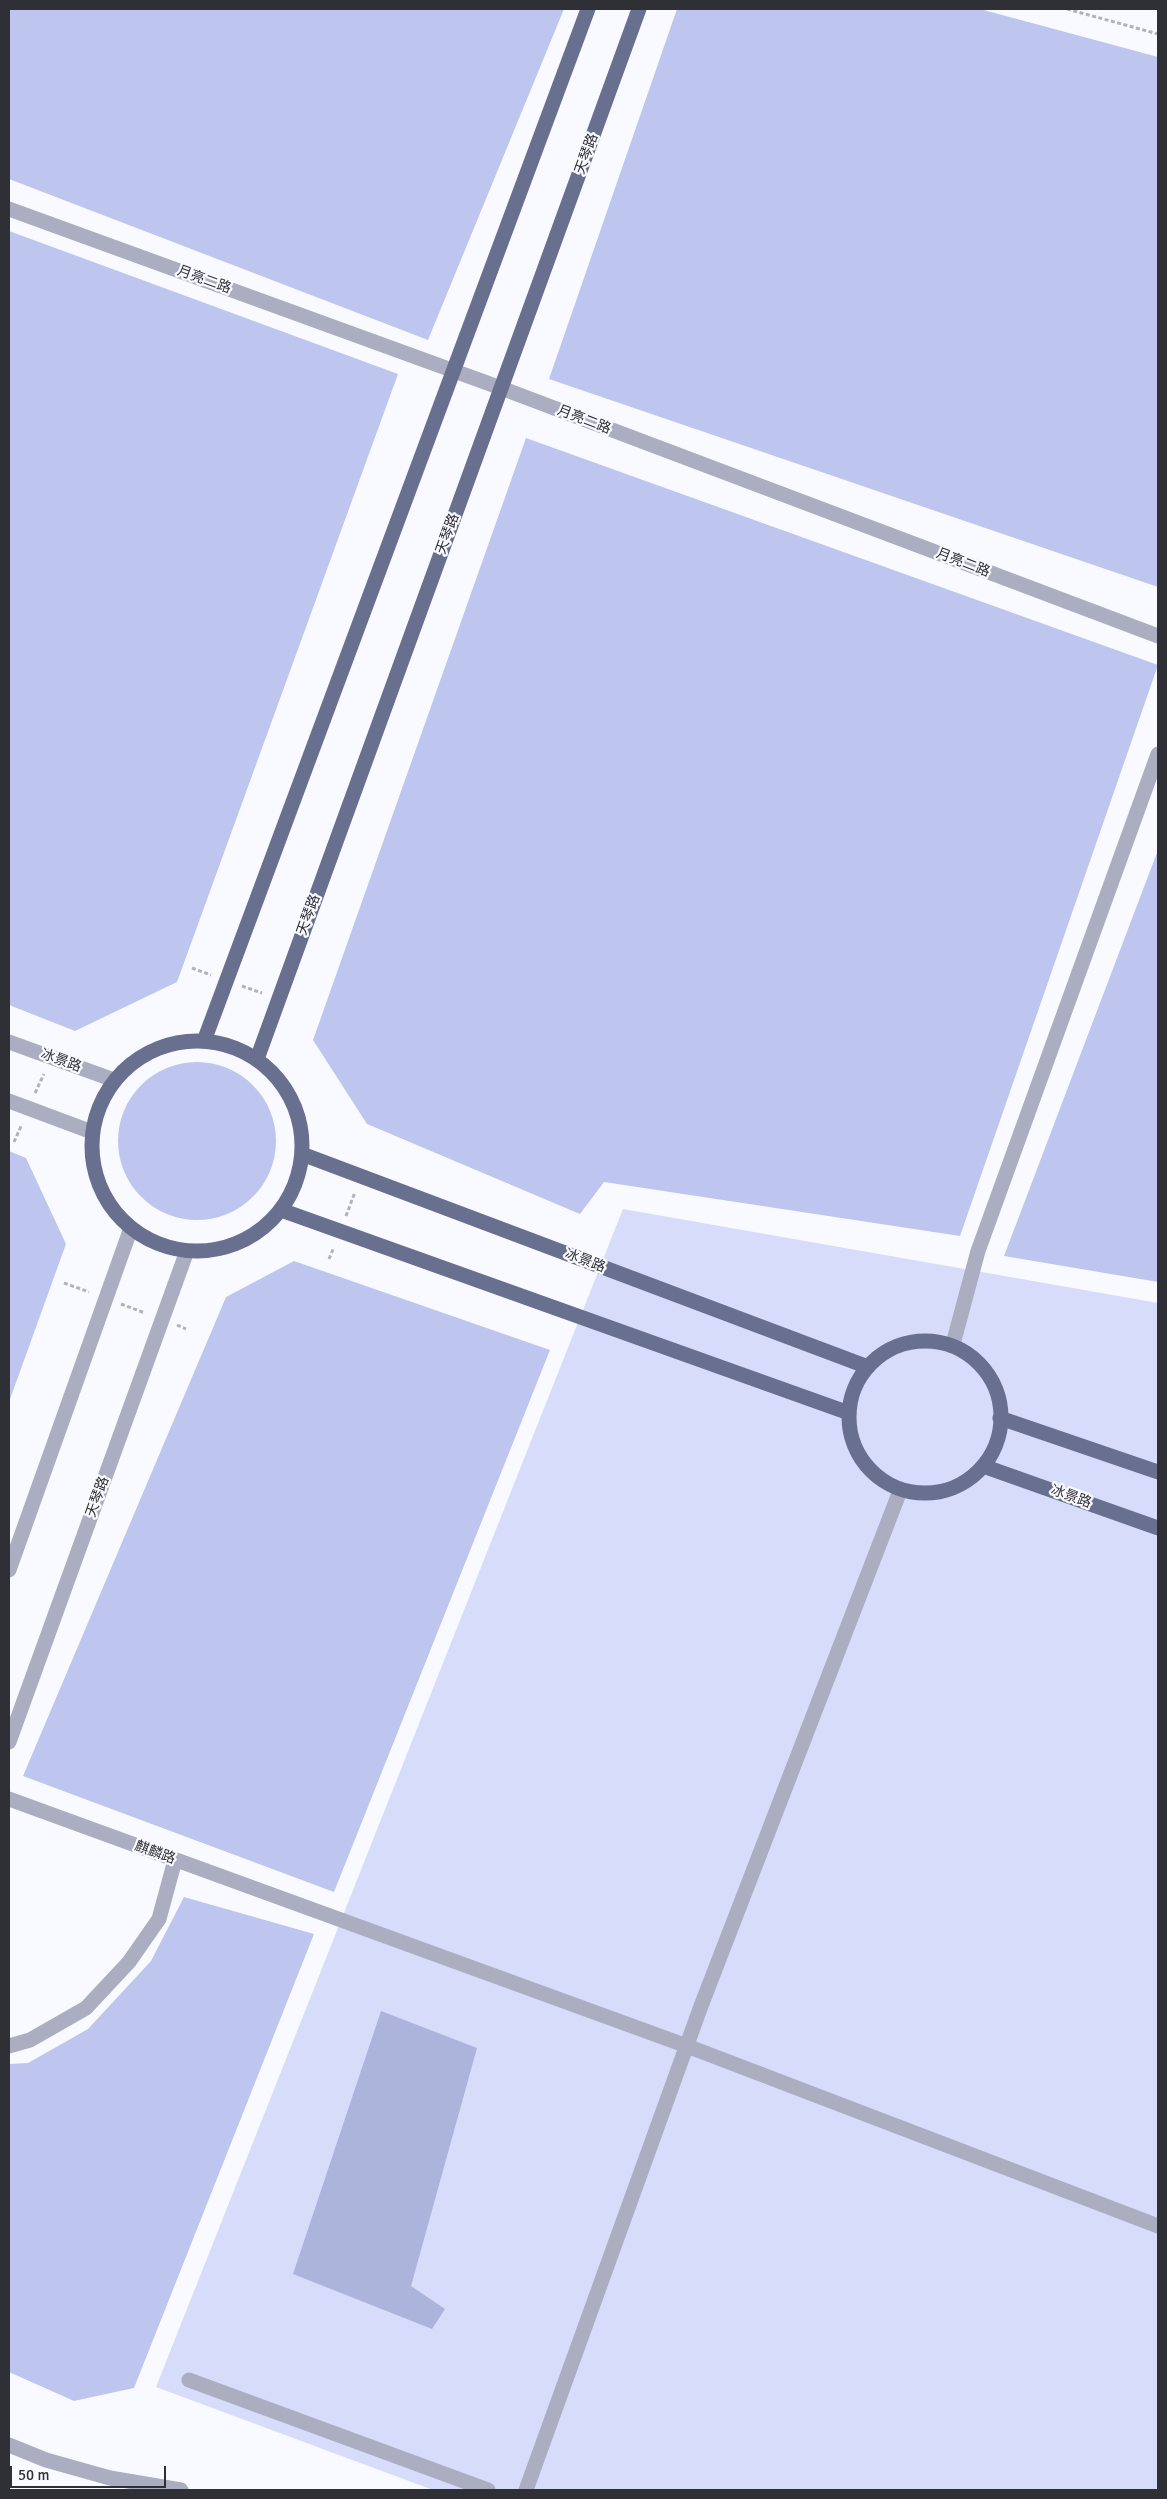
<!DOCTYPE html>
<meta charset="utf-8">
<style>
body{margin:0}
#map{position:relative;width:1167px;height:2499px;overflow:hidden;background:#f9faff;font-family:Signika,sans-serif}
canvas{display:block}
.frame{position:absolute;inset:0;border:10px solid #2f3035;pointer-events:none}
.scale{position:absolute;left:10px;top:2466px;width:156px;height:22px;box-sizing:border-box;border:2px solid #2f3035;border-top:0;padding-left:6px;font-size:15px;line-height:18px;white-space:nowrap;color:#2f3035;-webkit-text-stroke:4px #f9faff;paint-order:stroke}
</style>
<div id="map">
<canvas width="1167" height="2499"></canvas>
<div class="frame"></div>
<div class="scale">50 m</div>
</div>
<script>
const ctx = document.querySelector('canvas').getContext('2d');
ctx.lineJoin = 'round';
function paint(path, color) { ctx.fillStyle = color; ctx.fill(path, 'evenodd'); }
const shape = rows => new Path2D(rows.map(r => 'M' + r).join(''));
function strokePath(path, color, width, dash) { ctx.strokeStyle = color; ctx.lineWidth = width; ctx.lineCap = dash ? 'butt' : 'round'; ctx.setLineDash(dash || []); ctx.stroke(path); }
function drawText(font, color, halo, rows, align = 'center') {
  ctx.font = font + ' Signika,"Noto Sans SC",sans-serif'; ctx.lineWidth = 4.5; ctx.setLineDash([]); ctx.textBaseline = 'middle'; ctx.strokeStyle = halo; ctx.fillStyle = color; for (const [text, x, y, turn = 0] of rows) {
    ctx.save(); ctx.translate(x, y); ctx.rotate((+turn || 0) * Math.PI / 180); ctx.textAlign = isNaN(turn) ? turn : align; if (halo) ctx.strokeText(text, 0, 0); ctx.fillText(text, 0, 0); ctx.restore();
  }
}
const green = shape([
 [623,1209,1158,1303,1158,2490,433,2490,156,2387]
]);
const forest = shape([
 [9,9,564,9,428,340,9,179],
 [677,9,980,9,1158,57,1158,587,549,379],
 [9,231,398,374,177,982,75,1031,9,1005],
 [526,438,1158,665,960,1236,604,1182,580,1214,367,1124,313,1040],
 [1158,850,1158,1282,1004,1256],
 '118 1141a79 79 0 1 1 158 0a79 79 0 1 1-158 0Z',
 [9,1151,26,1158,66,1244,9,1402],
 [294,1261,550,1350,334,1892,23,1776,226,1297],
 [184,1897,314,1934,134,2388,74,2401,9,2372,9,2064,28,2063,88,2029,151,1961]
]);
const water = shape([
 [381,2011,477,2048,411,2286,445,2309,432,2329,293,2274]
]);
const path = shape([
 [1067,9,1158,34],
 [192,968,211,975],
 [242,986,262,993],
 [35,1093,44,1074],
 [14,1142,22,1124],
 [346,1216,355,1192],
 [329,1259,334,1247],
 [64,1283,89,1292],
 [121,1304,145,1313],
 [177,1325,186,1329]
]);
const minor = shape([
 [9,209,501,388,1158,636],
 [9,1042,114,1080],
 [9,1101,92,1132],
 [953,1344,978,1251,1158,754],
 [9,1570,131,1228],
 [9,1742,187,1251],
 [9,1799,687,2046,1158,2226],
 [9,2046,30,2040,86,2008,129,1962,159,1919,175,1860],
 [189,2380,488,2490],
 [9,2445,46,2460,110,2478,181,2490],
 [526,2490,701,2006,900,1491]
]);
const major = shape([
 [204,1041,588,9],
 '92 1146a105 105 0 1 1 210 0a105 105 0 1 1-210 0Z',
 [257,1059,639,9],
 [302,1154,868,1367],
 [281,1210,849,1413],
 '849 1417a76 76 0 1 1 152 0a76 76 0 1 1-152 0Z',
 [1000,1418,1158,1472],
 [983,1466,1158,1528]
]);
const streetNames = [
 ["天琴路",587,154,-70],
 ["月亮二路",204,280,20],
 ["月亮二路",584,420,21],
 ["天琴路",448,534,-70],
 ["月亮二路",963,563,21],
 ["天琴路",309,915,-70],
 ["冰景路",61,1061,20],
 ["冰景路",585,1261,21],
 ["天琴路",98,1497,-70],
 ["冰景路",1071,1497,20],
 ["麒麟路",155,1853,20]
];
paint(green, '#d6dcfa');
paint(forest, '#bec6ef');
paint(water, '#acb4db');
strokePath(path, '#b2b3b8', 3, [4, 2.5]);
strokePath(minor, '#aaaec0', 15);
strokePath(major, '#696f8e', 15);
drawText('14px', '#2f3035', '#f9faff', streetNames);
</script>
